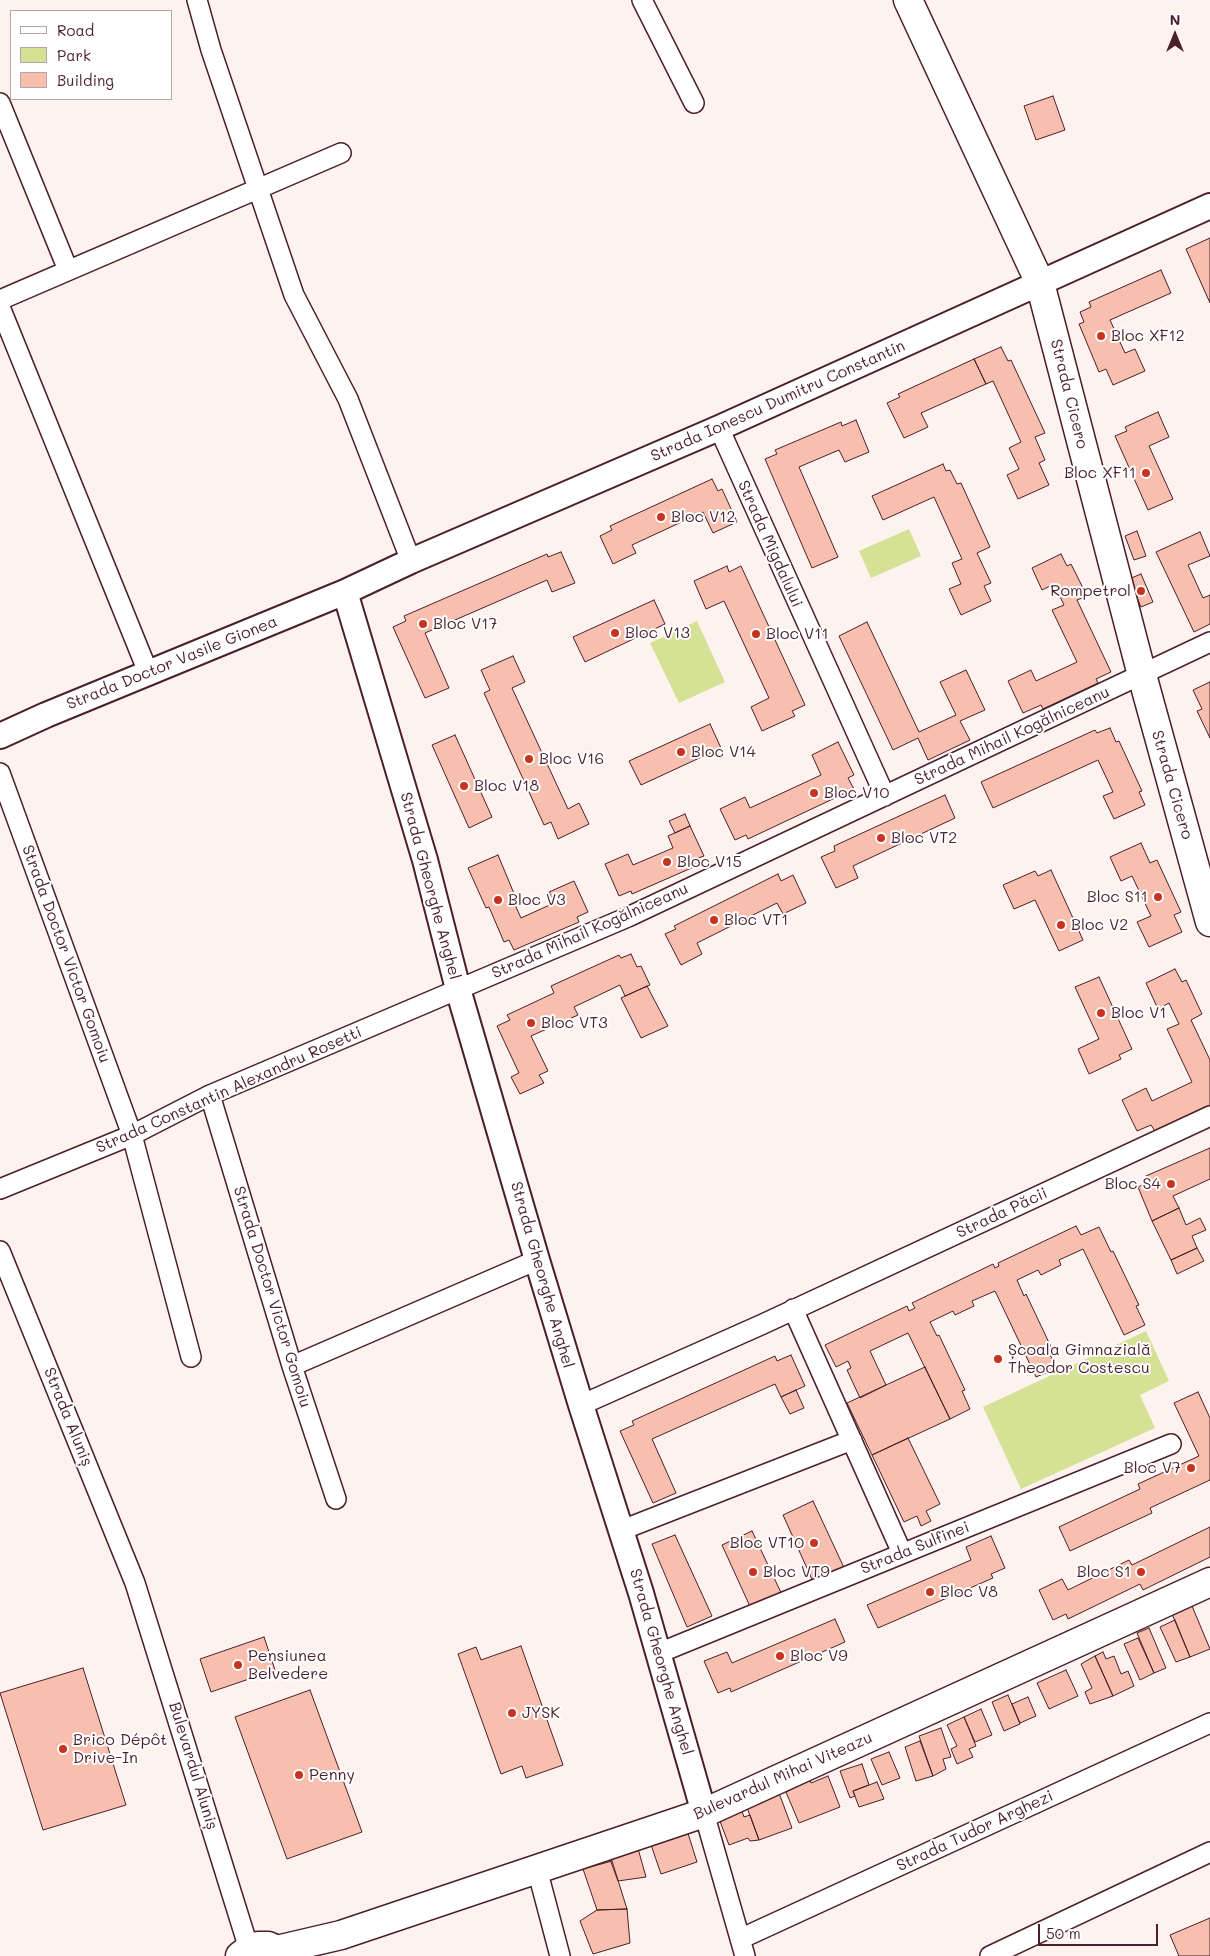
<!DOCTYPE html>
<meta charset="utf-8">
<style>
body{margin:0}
#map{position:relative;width:1210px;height:1956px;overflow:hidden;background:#fef2ef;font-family:Mali,sans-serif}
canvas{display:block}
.legend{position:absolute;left:10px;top:10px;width:162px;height:90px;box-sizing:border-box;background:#fff;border:1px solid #b7a5aa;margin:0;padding:6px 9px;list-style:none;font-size:15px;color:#4a1f2b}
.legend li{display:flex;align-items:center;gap:10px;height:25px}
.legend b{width:25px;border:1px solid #b7a5aa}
.north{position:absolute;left:1150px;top:10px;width:50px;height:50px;-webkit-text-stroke:4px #fff;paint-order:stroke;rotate:0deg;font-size:14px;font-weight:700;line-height:20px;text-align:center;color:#4a1f2b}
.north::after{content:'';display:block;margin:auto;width:18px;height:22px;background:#4a1f2b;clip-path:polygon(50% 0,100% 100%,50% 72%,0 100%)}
.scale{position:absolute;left:1038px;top:1924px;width:120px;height:22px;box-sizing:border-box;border:2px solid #4a1f2b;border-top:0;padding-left:6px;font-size:15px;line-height:18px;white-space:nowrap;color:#4a1f2b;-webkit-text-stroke:4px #fff;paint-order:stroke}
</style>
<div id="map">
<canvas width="1210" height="1956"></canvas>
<ul class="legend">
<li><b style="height:6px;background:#fff"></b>Road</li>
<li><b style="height:14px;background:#d5e194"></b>Park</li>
<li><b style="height:14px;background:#f8bfaf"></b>Building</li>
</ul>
<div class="north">N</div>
<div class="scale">50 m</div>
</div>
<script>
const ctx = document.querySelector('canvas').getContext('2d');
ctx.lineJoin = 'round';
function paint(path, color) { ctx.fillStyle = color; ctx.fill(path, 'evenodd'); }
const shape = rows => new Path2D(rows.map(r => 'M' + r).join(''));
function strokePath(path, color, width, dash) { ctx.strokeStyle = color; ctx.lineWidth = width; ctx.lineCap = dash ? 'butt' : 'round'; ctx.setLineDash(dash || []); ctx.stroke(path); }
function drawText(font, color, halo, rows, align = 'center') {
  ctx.font = font + ' Mali,sans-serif'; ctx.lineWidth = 4; ctx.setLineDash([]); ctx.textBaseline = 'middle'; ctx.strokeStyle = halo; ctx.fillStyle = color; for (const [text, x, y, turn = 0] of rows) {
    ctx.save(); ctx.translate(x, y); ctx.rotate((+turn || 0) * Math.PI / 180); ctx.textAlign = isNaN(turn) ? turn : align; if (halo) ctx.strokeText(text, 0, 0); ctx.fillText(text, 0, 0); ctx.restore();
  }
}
const green = shape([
 [909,529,921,556,871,578,859,551],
 [697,621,725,682,679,703,650,643],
 [1146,1331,1169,1381,1140,1395,1155,1428,1021,1489,983,1407]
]);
const building = shape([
 [1053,96,1065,130,1036,140,1024,106,1053,96],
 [1210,238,1210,303,1186,249,1210,238],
 [1161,270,1171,293,1110,320,1125,353,1135,349,1145,371,1113,385,1106,369,1099,372,1079,324,1084,322,1080,312,1091,307,1089,302,1161,270],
 [1001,347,1008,361,1011,360,1045,433,1035,437,1045,460,1039,463,1049,485,1018,499,1007,475,1019,469,1009,448,1021,442,993,381,986,384,974,359,1001,347],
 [974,359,986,384,921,413,928,427,904,438,887,403,900,397,898,394,974,359],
 [1158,412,1169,437,1149,446,1173,499,1148,510,1115,436,1127,431,1125,427,1158,412],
 [856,420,869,452,845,462,839,450,799,467,838,557,812,568,765,459,777,454,775,450,841,422,842,426,856,420],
 [943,464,946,471,950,470,957,484,961,483,990,547,977,553,991,583,984,586,991,601,961,615,949,589,961,584,952,563,962,559,934,497,883,520,872,496,943,464],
 [712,479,718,491,722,489,737,522,713,533,703,512,632,545,636,553,613,564,600,536,612,530,610,526,712,479],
 [1137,531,1146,556,1134,560,1125,536,1137,531],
 [1200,532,1210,556,1188,565,1203,598,1210,595,1210,624,1194,632,1156,552,1200,532],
 [561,552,575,583,552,592,547,580,425,633,449,688,425,698,393,627,406,621,404,616,547,554,548,557,561,552],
 [1061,554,1067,566,1071,564,1087,596,1077,600,1111,672,1096,679,1098,683,1043,709,1041,705,1023,713,1008,681,1031,670,1036,681,1077,662,1052,610,1064,605,1054,584,1042,590,1032,568,1061,554],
 [727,566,729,572,741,566,805,705,792,711,795,716,762,731,751,707,769,698,724,601,706,609,694,581,727,566],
 [1141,574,1153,602,1141,607,1129,579,1141,574],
 [654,600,665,624,585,662,573,637,654,600],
 [867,622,919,732,956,715,940,682,966,670,985,710,960,721,970,740,928,760,918,738,893,750,839,636,867,622],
 [513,656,525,682,512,688,568,809,579,803,589,824,558,839,551,822,544,825,484,693,490,690,481,670,513,656],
 [1210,682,1210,738,1197,711,1202,709,1193,690,1210,682],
 [710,724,721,748,641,785,629,761,710,724],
 [1110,728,1116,742,1119,741,1142,791,1139,792,1145,805,1114,819,1103,796,1113,792,1098,760,993,808,981,782,1095,730,1097,733,1110,728],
 [455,735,492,817,469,828,432,745,455,735],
 [838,742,854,775,848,778,854,789,748,839,746,835,735,840,720,809,745,797,750,808,821,775,812,755,838,742],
 [945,795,955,818,853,866,858,878,836,888,821,857,835,851,834,846,945,795],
 [685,814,690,826,675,833,669,821,685,814],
 [690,826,704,856,693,860,696,866,632,894,631,891,619,896,605,864,628,854,633,865,673,848,668,836,690,826],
 [1141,843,1150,863,1157,860,1181,912,1174,915,1182,932,1149,947,1137,922,1151,916,1132,876,1121,881,1110,857,1141,843],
 [498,855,515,896,512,898,521,918,554,903,549,892,574,881,588,912,577,917,579,922,514,950,509,940,504,942,489,907,486,908,468,868,498,855],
 [1051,870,1083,940,1059,951,1035,900,1014,909,1003,885,1035,871,1038,876,1051,870],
 [778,874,781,881,793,875,806,903,783,914,777,903,697,943,702,954,681,965,665,934,676,929,674,926,778,874],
 [631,954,637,967,641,966,650,985,625,996,620,985,574,1007,578,1015,531,1036,548,1071,539,1075,544,1083,520,1094,511,1077,519,1073,497,1026,510,1020,507,1015,554,993,551,986,619,955,621,958,631,954],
 [1175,969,1182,982,1186,980,1202,1014,1191,1020,1210,1060,1210,1105,1155,1131,1151,1125,1137,1131,1122,1100,1146,1088,1152,1101,1192,1082,1167,1029,1179,1024,1169,1003,1158,1009,1146,983,1175,969],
 [1099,977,1132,1049,1119,1055,1121,1059,1089,1074,1078,1049,1099,1039,1075,987,1099,977],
 [647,986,668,1026,641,1038,621,998,647,986],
 [1210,1148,1210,1179,1173,1196,1179,1208,1152,1221,1138,1187,1149,1182,1146,1176,1210,1148],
 [1179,1208,1186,1225,1200,1218,1206,1230,1192,1236,1197,1248,1171,1260,1152,1221,1179,1208],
 [1076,1226,1081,1235,1099,1227,1111,1252,1113,1251,1139,1305,1136,1306,1145,1325,1124,1335,1083,1249,1059,1260,1061,1265,1041,1275,1038,1270,1017,1280,1024,1296,1026,1294,1052,1349,1048,1351,1057,1368,1036,1377,995,1291,972,1301,974,1306,955,1315,953,1311,930,1322,937,1336,939,1335,965,1390,962,1391,970,1409,950,1419,908,1333,870,1351,886,1385,860,1398,847,1370,851,1368,848,1361,836,1367,825,1345,907,1306,909,1311,915,1308,912,1303,993,1264,995,1268,999,1266,998,1263,1076,1226],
 [1197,1248,1204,1261,1177,1274,1171,1260,1197,1248],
 [791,1355,805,1386,781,1397,775,1384,652,1439,676,1493,653,1503,620,1431,634,1425,632,1421,775,1356,777,1361,791,1355],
 [925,1367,950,1419,872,1455,847,1403,925,1367],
 [796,1390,804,1408,790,1414,781,1397,796,1390],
 [1198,1392,1210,1418,1210,1480,1150,1508,1152,1513,1070,1551,1059,1527,1140,1489,1138,1484,1199,1456,1174,1403,1198,1392],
 [908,1438,940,1504,926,1511,931,1521,921,1526,917,1516,904,1522,872,1455,908,1438],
 [813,1501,846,1572,815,1586,783,1515,813,1501],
 [1210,1527,1210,1557,1143,1590,1140,1584,1068,1619,1066,1614,1053,1620,1039,1590,1062,1579,1068,1590,1129,1560,1132,1565,1210,1527],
 [752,1531,784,1599,753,1613,722,1545,752,1531],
 [675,1535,712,1616,687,1627,652,1544,675,1535],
 [991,1536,1005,1568,991,1574,993,1578,878,1628,867,1605,971,1560,966,1547,991,1536],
 [1192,1606,1210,1649,1190,1657,1172,1614,1192,1606],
 [835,1619,845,1642,731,1692,730,1688,718,1693,704,1661,727,1652,732,1663,835,1619],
 [1175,1620,1190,1657,1176,1662,1160,1627,1175,1620],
 [1149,1628,1166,1668,1154,1673,1137,1633,1149,1628],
 [264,1637,275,1670,211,1692,200,1659,264,1637],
 [1138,1638,1154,1673,1140,1680,1124,1644,1138,1638],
 [521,1646,563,1765,526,1778,522,1766,501,1774,458,1654,476,1647,481,1660,521,1646],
 [1103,1652,1106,1659,1114,1656,1121,1674,1128,1671,1134,1686,1113,1696,1095,1656,1103,1652],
 [1095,1656,1113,1696,1090,1704,1085,1692,1092,1688,1081,1664,1095,1656],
 [83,1668,126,1805,43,1830,0,1693,83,1668],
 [1066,1670,1078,1696,1049,1709,1037,1683,1066,1670],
 [310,1690,362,1832,287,1859,235,1717,310,1690],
 [1008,1695,1020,1724,1004,1731,992,1702,1008,1695],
 [1028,1697,1036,1716,1020,1723,1012,1704,1028,1697],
 [981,1709,992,1735,975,1742,964,1717,981,1709],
 [964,1717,976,1746,969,1749,973,1757,957,1764,951,1749,957,1746,947,1725,964,1717],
 [941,1728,951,1757,943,1759,946,1769,933,1776,919,1736,941,1728],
 [920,1741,933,1776,916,1781,905,1747,920,1741],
 [889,1752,900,1778,882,1785,871,1759,889,1752],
 [862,1764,869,1785,853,1791,855,1796,850,1798,840,1771,862,1764],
 [828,1776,840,1807,799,1823,786,1792,810,1780,811,1783,828,1776],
 [877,1782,884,1799,859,1807,853,1791,877,1782],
 [779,1793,792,1828,759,1840,746,1805,779,1793],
 [742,1811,744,1817,750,1815,759,1840,750,1841,748,1838,729,1845,718,1816,742,1811],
 [686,1827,697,1862,661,1874,649,1839,686,1827],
 [637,1845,646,1877,618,1881,608,1854,637,1845],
 [612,1861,627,1909,597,1910,583,1869,612,1861],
 [627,1909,630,1943,593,1954,580,1921,597,1910,627,1909],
 [1210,1918,1210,1956,1179,1956,1170,1935,1210,1918]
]);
const minor = shape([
 [197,0,211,50,294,295,348,399,411,561],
 [642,0,694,103],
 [0,103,68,270],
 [0,300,341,153],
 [0,307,148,672],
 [719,428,885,796],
 [0,773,132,1135,191,1357],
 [210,1095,292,1366,336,1499],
 [0,1189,132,1135,210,1095,628,917,1210,642],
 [0,1251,135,1583,249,1949],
 [793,1309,902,1553],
 [292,1366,537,1260],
 [581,1405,763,1324,1210,1116],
 [622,1530,852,1440],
 [659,1653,1171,1444],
 [704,1813,745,1956],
 [537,1869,560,1956],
 [740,1939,1210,1723],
 [990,1956,1210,1852]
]);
const tertiary = shape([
 [345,592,425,860,458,989,537,1260,581,1405,641,1593,704,1813],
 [0,736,46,715,345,592,411,561,719,428,1210,206]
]);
const secondary = shape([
 [908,0,1040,283,1142,675,1210,922],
 [277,1950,341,1935,704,1813,1210,1582],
 [240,1956,249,1949,258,1946,268,1946,277,1950,285,1956]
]);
const markers = [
 [1101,336,5,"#c8321e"],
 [1146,473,5,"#c8321e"],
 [661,517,5,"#c8321e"],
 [1141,591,5,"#c8321e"],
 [423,624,5,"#c8321e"],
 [615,633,5,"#c8321e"],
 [756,634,5,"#c8321e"],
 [681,752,5,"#c8321e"],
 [529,759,5,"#c8321e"],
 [464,786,5,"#c8321e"],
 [814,793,5,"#c8321e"],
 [881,838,5,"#c8321e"],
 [667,862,5,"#c8321e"],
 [1158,897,5,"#c8321e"],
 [498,900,5,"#c8321e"],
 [714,920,5,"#c8321e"],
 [1061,925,5,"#c8321e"],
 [1101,1013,5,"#c8321e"],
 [531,1023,5,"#c8321e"],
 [1171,1184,5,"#c8321e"],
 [998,1359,5,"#c8321e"],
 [1191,1468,5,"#c8321e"],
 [814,1543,5,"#c8321e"],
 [753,1572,5,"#c8321e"],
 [1141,1572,5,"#c8321e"],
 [930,1592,5,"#c8321e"],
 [780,1656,5,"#c8321e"],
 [238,1665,5,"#c8321e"],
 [512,1713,5,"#c8321e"],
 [63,1749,5,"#c8321e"],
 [299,1775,5,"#c8321e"]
];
const poiNames = [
 ["Bloc XF12",1111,336],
 ["Bloc XF11",1136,473,"right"],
 ["Bloc V12",671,517],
 ["Rompetrol",1131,591,"right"],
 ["Bloc V17",433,624],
 ["Bloc V13",625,633],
 ["Bloc V11",766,634],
 ["Bloc V14",691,752],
 ["Bloc V16",539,759],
 ["Bloc V18",474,786],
 ["Bloc V10",824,793],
 ["Bloc VT2",891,838],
 ["Bloc V15",677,862],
 ["Bloc S11",1148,897,"right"],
 ["Bloc V3",508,900],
 ["Bloc VT1",724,920],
 ["Bloc V2",1071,925],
 ["Bloc V1",1111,1013],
 ["Bloc VT3",541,1023],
 ["Bloc S4",1161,1184,"right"],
 ["Școala Gimnazială",1008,1350],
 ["Theodor Costescu",1008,1368],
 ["Bloc V7",1181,1468,"right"],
 ["Bloc VT10",804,1543,"right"],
 ["Bloc VT9",763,1572],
 ["Bloc S1",1131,1572,"right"],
 ["Bloc V8",940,1592],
 ["Pensiunea",248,1656],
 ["Belvedere",248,1674],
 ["Bloc V9",790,1656],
 ["JYSK",522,1713],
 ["Brico Dépôt",73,1740],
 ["Drive-In",73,1758],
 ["Penny",309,1775]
];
const streetNames = [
 ["Strada Cicero",1069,394,76],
 ["Strada Ionescu Dumitru Constantin",778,401,-24],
 ["Strada Migdalului",770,544,66],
 ["Strada Doctor Vasile Gionea",172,663,-22],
 ["Strada Mihail Kogălniceanu",1012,736,-25],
 ["Strada Cicero",1172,785,74],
 ["Strada Gheorghe Anghel",430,886,75],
 ["Strada Mihail Kogălniceanu",590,931,-24],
 ["Strada Doctor Victor Gomoiu",66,954,70],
 ["Strada Constantin Alexandru Rosetti",229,1090,-24],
 ["Strada Păcii",1002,1213,-25],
 ["Strada Gheorghe Anghel",542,1275,74],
 ["Strada Doctor Victor Gomoiu",272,1297,73],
 ["Strada Aluniș",68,1417,68],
 ["Strada Sulfinei",915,1548,-22],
 ["Strada Gheorghe Anghel",661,1662,74],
 ["Bulevardul Aluniș",193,1766,73],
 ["Bulevardul Mihai Viteazu",783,1776,-24],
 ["Strada Tudor Arghezi",975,1831,-25]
];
paint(green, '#d5e194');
paint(building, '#f8bfaf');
strokePath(building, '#4a1f2b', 1);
strokePath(minor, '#4a1f2b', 22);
strokePath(tertiary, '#4a1f2b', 28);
strokePath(secondary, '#4a1f2b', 31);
strokePath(minor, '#fff', 19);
strokePath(tertiary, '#fff', 24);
strokePath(secondary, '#fff', 28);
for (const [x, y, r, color] of markers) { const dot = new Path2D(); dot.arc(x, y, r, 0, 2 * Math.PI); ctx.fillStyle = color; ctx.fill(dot); strokePath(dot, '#fff', 2); }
drawText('16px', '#4a1f2b', '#fff', poiNames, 'left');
drawText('16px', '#4a1f2b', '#fff', streetNames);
</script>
